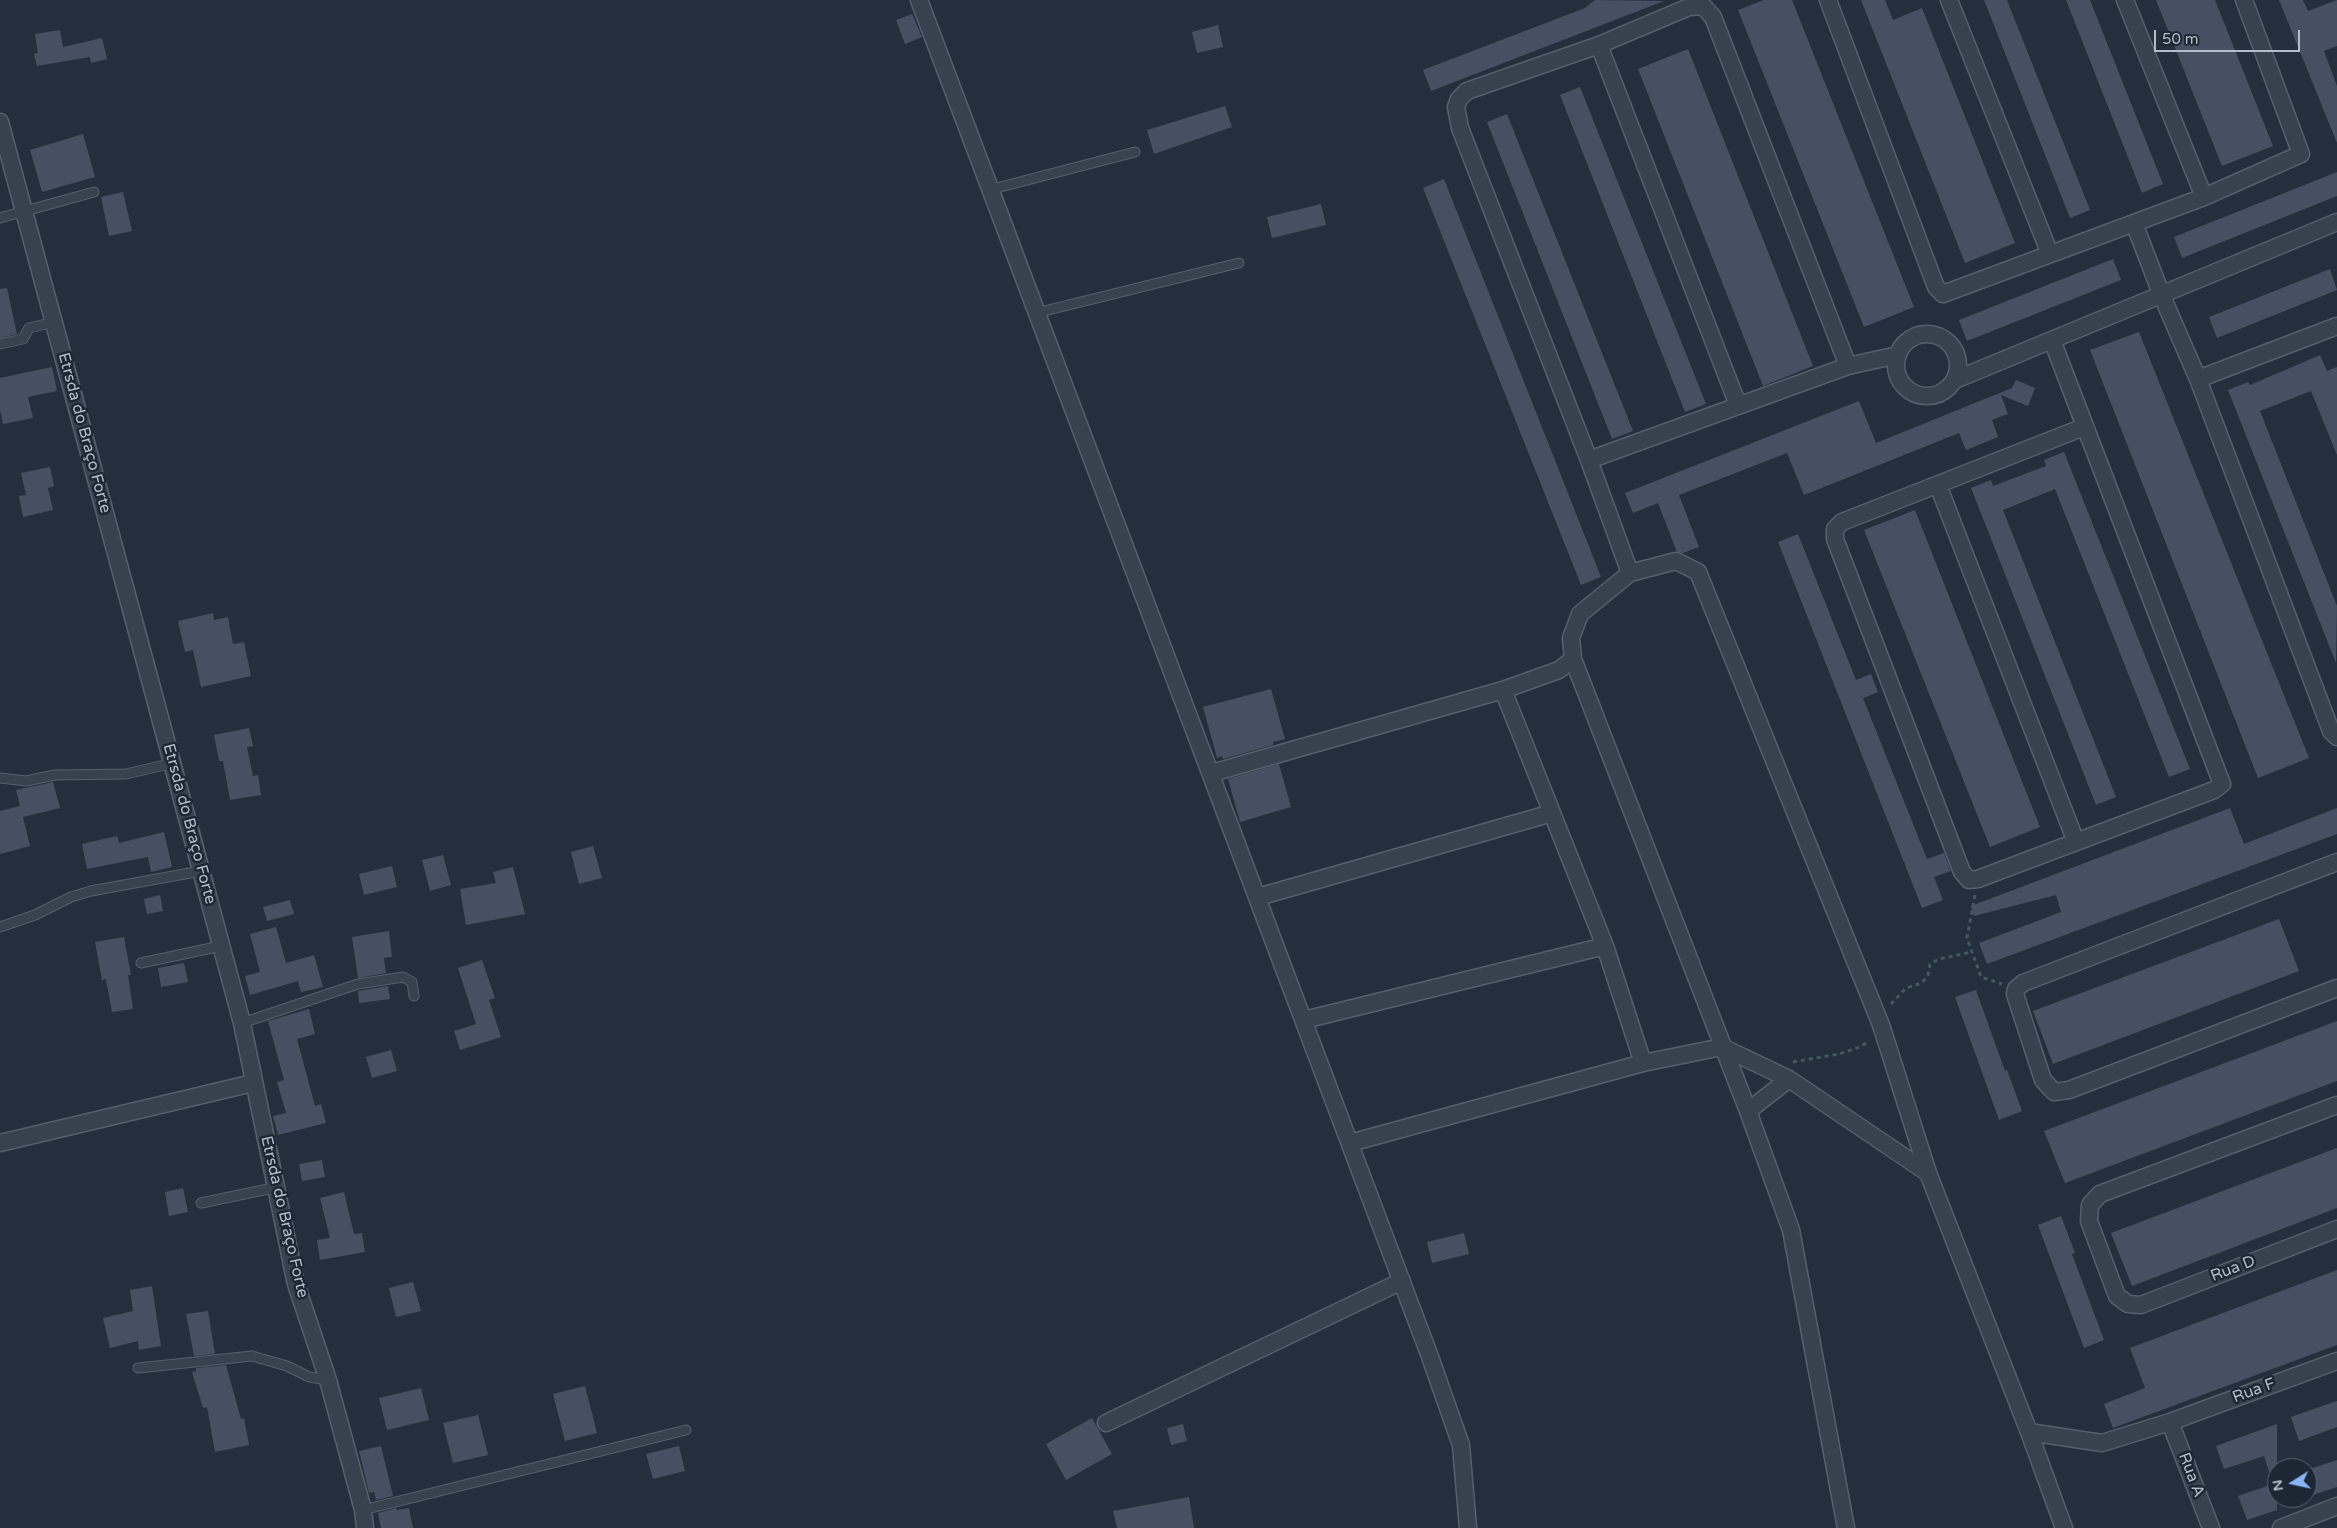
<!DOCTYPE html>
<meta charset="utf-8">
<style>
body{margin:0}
#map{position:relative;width:2337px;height:1528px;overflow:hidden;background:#242f3e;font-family:"Varela Round",sans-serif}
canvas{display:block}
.north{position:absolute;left:2267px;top:1458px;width:50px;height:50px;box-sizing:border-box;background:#1d2633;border:1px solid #59626f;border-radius:50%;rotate:260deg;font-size:14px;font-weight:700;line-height:20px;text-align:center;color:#b4bcc9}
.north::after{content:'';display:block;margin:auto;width:18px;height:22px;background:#8ab4f8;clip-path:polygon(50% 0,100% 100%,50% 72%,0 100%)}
.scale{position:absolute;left:2154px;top:30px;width:146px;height:22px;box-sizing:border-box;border:2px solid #b4bcc9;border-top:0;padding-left:6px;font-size:15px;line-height:18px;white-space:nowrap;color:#b4bcc9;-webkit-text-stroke:4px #1d2633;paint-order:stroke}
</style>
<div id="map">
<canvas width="2337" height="1528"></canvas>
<div class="north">N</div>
<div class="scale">50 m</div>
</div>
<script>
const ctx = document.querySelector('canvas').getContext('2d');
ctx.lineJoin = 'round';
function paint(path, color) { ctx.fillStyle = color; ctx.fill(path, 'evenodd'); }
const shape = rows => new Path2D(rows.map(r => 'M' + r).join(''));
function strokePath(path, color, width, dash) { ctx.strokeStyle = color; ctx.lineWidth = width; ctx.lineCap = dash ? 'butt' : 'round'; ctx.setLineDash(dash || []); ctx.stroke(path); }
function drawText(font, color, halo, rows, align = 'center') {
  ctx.font = font + ' "Varela Round",sans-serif'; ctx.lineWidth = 5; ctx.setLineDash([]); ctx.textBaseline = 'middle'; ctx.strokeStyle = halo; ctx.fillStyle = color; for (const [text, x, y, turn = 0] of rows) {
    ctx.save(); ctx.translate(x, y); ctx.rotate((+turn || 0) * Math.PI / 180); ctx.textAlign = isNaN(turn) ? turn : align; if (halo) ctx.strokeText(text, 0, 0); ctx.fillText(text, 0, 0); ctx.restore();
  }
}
const building = shape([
 [1595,0,1664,1,1431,91,1423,70,1585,8],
 [1764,0,1792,0,1914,307,1864,327,1738,10],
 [1861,0,1885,0,1893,20,1922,8,2015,243,1965,263],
 [1984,0,2007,0,2090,210,2070,218],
 [2066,0,2090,0,2163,184,2142,193],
 [2156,0,2215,0,2273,146,2222,166],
 [2279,0,2303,0,2308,11,2337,0,2337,46,2324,51,2337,86,2337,143],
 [912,14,922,37,905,44,896,20],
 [1218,25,1223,47,1197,53,1192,32],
 [60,30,63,47,102,38,107,59,91,63,90,57,37,66,34,54,38,53,35,34],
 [1688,49,1813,366,1763,386,1638,69],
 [1580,87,1706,404,1685,412,1560,95],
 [1225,106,1232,127,1154,154,1147,130],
 [1507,114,1633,431,1612,439,1487,122],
 [83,134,95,177,42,192,30,150],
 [2337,172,2337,196,2182,258,2174,237],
 [1444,179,1601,577,1581,585,1423,188],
 [123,192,132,231,109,236,101,197],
 [1321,204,1326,225,1272,238,1267,217],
 [2113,259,2121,280,1967,341,1959,320],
 [2330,269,2337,290,2217,338,2209,317],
 [7,288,17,334,0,338,0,289],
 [2139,332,2309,758,2258,778,2090,350],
 [2320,355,2327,371,2337,367,2337,455,2311,391,2260,411,2337,606,2336,663,2228,390,2248,382,2250,385],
 [52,367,57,391,28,397,33,418,3,424,0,410,0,378],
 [2016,380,2035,388,2028,406,2001,395,2008,414,1992,420,1998,437,1966,450,1959,433,1804,495,1787,453,1679,495,1699,547,1683,553,1677,552,1658,503,1633,513,1625,493,1859,401,1876,443,2012,388],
 [2064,452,2190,769,2169,777,2055,489,2003,510,2116,797,2096,805,1971,488,1991,480,1993,486,2046,466,2044,460],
 [50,467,54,486,48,488,53,510,23,517,19,496,26,495,21,473],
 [1915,510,2040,827,1990,847,1864,530],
 [1798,534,1856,680,1871,674,1878,692,1863,698,1927,859,1944,853,1951,871,1934,877,1943,900,1922,908,1778,542],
 [213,613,214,620,228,617,233,644,244,642,251,676,201,687,193,650,185,652,178,621],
 [1271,689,1285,739,1273,742,1273,745,1223,759,1222,756,1217,758,1203,707],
 [249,728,253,746,247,747,253,776,258,775,261,795,230,800,223,761,219,761,214,735],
 [1279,764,1291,807,1240,822,1228,779],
 [53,782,60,808,23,817,30,846,0,854,0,811,20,806,16,790],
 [2230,808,2244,844,2337,808,2337,834,1987,964,1979,943,2061,912,2056,895,1974,916,1971,906],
 [164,832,172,867,151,872,148,857,87,869,82,844,117,836,119,843],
 [593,846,602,878,579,884,571,852],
 [443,855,451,885,430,891,422,860],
 [392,866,397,887,364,895,359,874],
 [513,867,525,914,466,925,460,889,496,883,493,872],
 [160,895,163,911,147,914,144,899],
 [290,900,294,914,267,921,263,907],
 [2279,919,2299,971,2053,1064,2033,1011],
 [276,927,286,963,314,955,323,987,301,992,298,981,250,995,245,976,260,972,250,934],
 [389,931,392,957,384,958,386,973,358,978,352,937],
 [124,937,131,975,128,975,133,1009,112,1012,106,979,102,980,95,942],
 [482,960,495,998,489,1000,501,1037,460,1050,454,1031,476,1024,458,968],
 [184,963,188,982,161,987,158,968],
 [388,986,390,999,359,1003,358,991],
 [1976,990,2005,1071,2007,1070,2022,1111,1999,1120,1955,997],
 [309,1009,315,1034,297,1039,315,1106,321,1104,326,1123,278,1135,273,1116,286,1113,277,1082,284,1080,268,1021],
 [2337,1021,2337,1081,2065,1183,2044,1131],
 [391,1050,397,1071,372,1078,366,1057],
 [2337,1148,2337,1208,2132,1286,2111,1233],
 [322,1160,325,1177,302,1181,299,1164],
 [183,1188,188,1212,169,1216,165,1192],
 [344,1192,354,1234,362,1233,365,1252,320,1260,317,1240,330,1238,320,1198],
 [2061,1216,2075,1253,2072,1254,2104,1340,2084,1348,2038,1225],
 [1464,1233,1469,1254,1432,1263,1427,1242],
 [2337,1270,2337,1345,2113,1428,2104,1404,2145,1388,2130,1348],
 [413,1282,421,1311,396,1317,389,1288],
 [152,1286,161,1346,139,1350,138,1341,110,1348,103,1318,133,1311,130,1290],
 [208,1311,215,1354,194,1356,186,1314],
 [226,1365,241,1419,244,1418,249,1445,215,1452,207,1407,203,1408,192,1372,196,1371,196,1368],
 [585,1386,597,1433,565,1441,553,1394],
 [421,1388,429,1420,387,1430,379,1398],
 [2337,1401,2337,1427,2299,1441,2291,1417],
 [478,1415,488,1455,453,1463,443,1423],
 [1092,1418,1112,1454,1066,1480,1046,1444],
 [1183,1424,1187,1441,1171,1445,1167,1428],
 [2277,1424,2277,1510,2247,1520,2238,1496,2273,1484,2264,1456,2224,1469,2216,1446],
 [381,1446,393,1496,376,1500,374,1492,369,1493,359,1451],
 [679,1446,685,1471,653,1479,646,1454],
 [2337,1460,2337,1487,2307,1497,2307,1470],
 [1189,1497,1194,1528,1117,1528,1113,1511],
 [396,1508,397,1510,409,1508,413,1528,381,1528,378,1513]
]);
const path = shape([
 [1975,895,1967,938,1981,977,2002,984],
 [1891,1004,1906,988,1922,983,1928,975,1930,964,1939,959,1972,952],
 [1793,1062,1839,1054,1860,1047,1869,1041]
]);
const lane = shape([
 [989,190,1135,152],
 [0,218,94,192],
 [1036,313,1239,263],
 [0,344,23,339,29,328,54,322],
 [0,778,26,781,55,775,126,774,173,763],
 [0,927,35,915,71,897,91,891,201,871],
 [141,963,221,946],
 [242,1023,358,984,403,977,412,982,414,996],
 [201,1203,278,1187],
 [138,1368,252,1356,287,1366,309,1377,328,1380],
 [363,1510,686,1430]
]);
const street = shape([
 [919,0,1429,1354,1461,1445,1468,1528],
 [1828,0,1936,287,1943,294,2204,197,2301,154,2244,0],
 [1949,0,2050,254],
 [2125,0,2204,197],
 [1599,45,1738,405],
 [0,122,242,1023,296,1284,328,1380,363,1510,365,1528],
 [2134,223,2162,296,2198,379,2331,731,2337,737],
 '1896 365a31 31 0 1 1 62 0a31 31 0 1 1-62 0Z',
 [2052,340,2222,784,2214,790,1978,879,1969,880,1962,872,1835,539,1835,529,1842,522,2084,427],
 [2198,379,2337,326],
 [1955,380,2337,222],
 [1589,460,1848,366,1898,355],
 [1938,485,2076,842],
 [1630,573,1589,460,1460,128,1456,107,1459,99,1467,91,1599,45,1689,7,1703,6,1713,17,1848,366],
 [1573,659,1748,1111,1791,1230,1846,1528],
 [1503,690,1559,670,1573,659,1571,638,1580,614,1630,573,1676,561,1698,572,1881,1025,1928,1173,2029,1432,2102,1443,2170,1422,2337,1361],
 [1212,773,1503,690,1605,946,1643,1063,1350,1143],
 [2337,862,2023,983,2016,989,2015,994,2043,1080,2054,1092,2069,1090,2337,988],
 [1258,897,1552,813],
 [1304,1020,1605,946],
 [1643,1063,1722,1047,1789,1079,1928,1173],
 [2337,1105,2100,1194,2090,1205,2089,1221,2117,1296,2128,1304,2141,1305,2337,1229],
 [1748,1111,1789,1079],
 [0,1143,253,1083],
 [2170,1422,2211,1528],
 [1106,1423,1402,1281],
 [2029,1432,2064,1528],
 [2281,1528,2337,1506]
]);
const streetNames = [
 ["Etrsda do Braço Forte",84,433,75],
 ["Etrsda do Braço Forte",189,824,75],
 ["Etrsda do Braço Forte",284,1217,77],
 ["Rua D",2233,1269,-21],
 ["Rua F",2254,1391,-20],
 ["Rua A",2191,1475,69]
];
paint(building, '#455162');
strokePath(lane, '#565f6c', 11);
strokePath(street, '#565f6c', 19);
strokePath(path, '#44595c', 3, [4, 4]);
strokePath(lane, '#38414e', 9);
strokePath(street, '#38414e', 16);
drawText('16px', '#b4bcc9', '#1d2633', streetNames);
</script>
